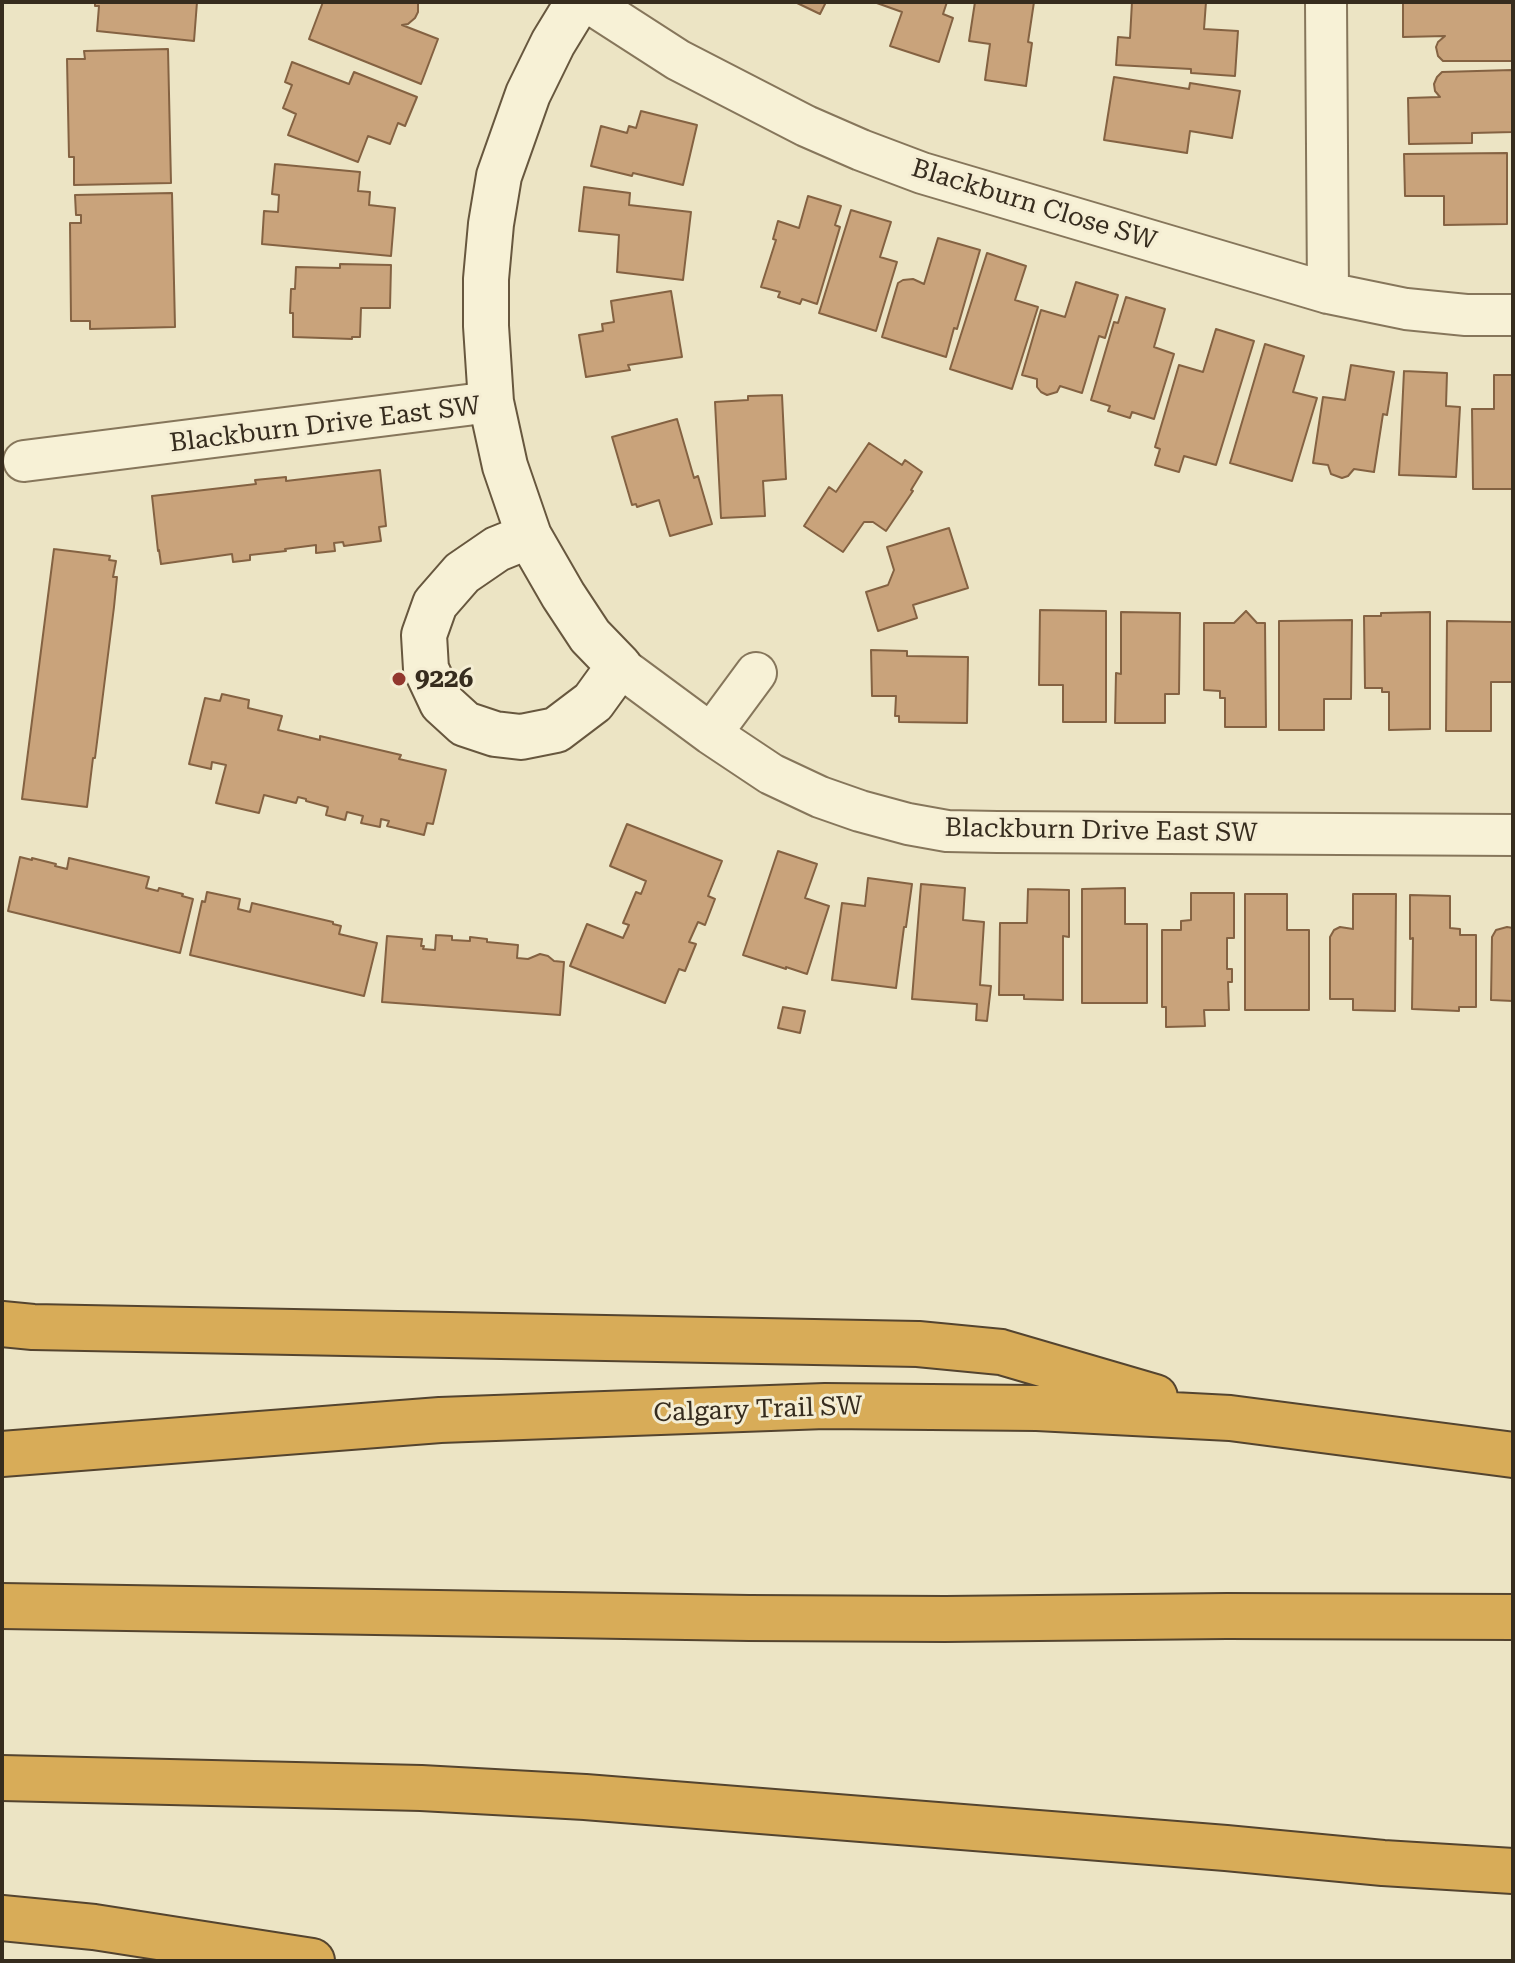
<!DOCTYPE html>
<style>
body{margin:0}
#map{position:relative;width:1515px;height:1963px;overflow:hidden;background:#ece4c4;font-family:"Roboto Serif",serif}
canvas{display:block}
.frame{position:absolute;inset:0;border:4px solid #362c1e;pointer-events:none}
</style>
<div id="map">
<canvas width="1515" height="1963"></canvas>
<div class="frame"></div>
</div>
<script>
const ctx = document.querySelector('canvas').getContext('2d');
ctx.lineJoin = 'round';
function paint(path, color) { ctx.fillStyle = color; ctx.fill(path, 'evenodd'); }
const shape = rows => new Path2D(rows.map(r => 'M' + r).join(''));
function strokePath(path, color, width, dash) { ctx.strokeStyle = color; ctx.lineWidth = width; ctx.lineCap = dash ? 'butt' : 'round'; ctx.setLineDash(dash || []); ctx.stroke(path); }
function drawText(font, color, halo, rows, align = 'center') {
  ctx.font = font + ' "Roboto Serif",serif'; ctx.lineWidth = 6; ctx.setLineDash([]); ctx.textBaseline = 'middle'; ctx.strokeStyle = halo; ctx.fillStyle = color; for (const [text, x, y, turn = 0] of rows) {
    ctx.save(); ctx.translate(x, y); ctx.rotate((+turn || 0) * Math.PI / 180); ctx.textAlign = isNaN(turn) ? turn : align; if (halo) ctx.strokeText(text, 0, 0); ctx.fillText(text, 0, 0); ctx.restore();
  }
}
const building = shape([
 [95,2,197,2,194,41,97,31,99,6,95,6,95,2],
 [323,2,418,2,418,12,415,18,408,24,402,25,438,39,421,84,309,39,323,2],
 [795,2,826,2,820,14,795,2],
 [874,2,947,2,943,14,953,18,939,62,890,46,902,12,874,2],
 [975,2,1034,2,1028,42,1032,43,1026,86,985,80,990,44,969,41,975,2],
 [1132,2,1206,2,1204,29,1238,31,1235,76,1191,73,1191,69,1116,65,1118,37,1130,38,1132,2],
 [1403,2,1513,2,1513,61,1443,61,1438,56,1436,47,1438,42,1445,36,1403,37,1403,2],
 [168,49,171,183,74,185,74,157,69,157,67,59,85,59,84,51,168,49],
 [292,62,349,84,354,72,417,97,405,126,398,123,390,144,368,136,358,162,288,135,296,114,283,108,292,85,285,82,292,62],
 [1512,70,1513,132,1472,133,1472,143,1409,144,1408,98,1440,97,1435,91,1434,84,1437,77,1442,72,1512,70],
 [1114,77,1189,89,1190,83,1240,91,1232,138,1190,131,1187,153,1104,140,1114,77],
 [641,111,697,125,683,185,633,173,632,176,591,166,601,126,627,133,629,126,636,128,641,111],
 [1507,153,1507,224,1444,225,1444,196,1405,196,1404,154,1507,153],
 [275,164,360,172,358,191,370,192,369,205,395,208,391,256,262,244,264,211,278,212,279,195,272,194,275,164],
 [584,187,630,193,629,205,691,212,683,280,617,272,619,235,579,231,584,187],
 [172,193,175,327,90,329,90,321,71,321,70,223,81,223,81,215,76,215,75,195,172,193],
 [808,196,841,206,835,225,840,227,817,304,802,299,800,304,778,297,780,292,761,287,776,240,773,239,778,221,799,228,808,196],
 [851,210,891,222,880,257,897,262,876,331,819,313,851,210],
 [938,238,980,250,957,329,954,328,946,357,882,337,898,283,903,280,913,279,924,284,938,238],
 [987,253,1026,266,1015,300,1038,307,1012,389,950,369,987,253],
 [340,264,391,265,390,308,361,308,360,337,352,337,352,339,293,337,293,313,290,313,291,289,295,289,296,267,340,268,340,264],
 [1076,282,1118,295,1105,338,1099,336,1082,393,1060,386,1057,392,1047,395,1041,392,1037,387,1037,379,1022,375,1041,310,1065,317,1076,282],
 [671,291,682,357,628,365,630,370,586,377,579,335,603,331,602,324,614,322,611,301,671,291],
 [1126,297,1165,309,1154,347,1174,354,1154,419,1132,412,1130,418,1108,411,1110,406,1091,400,1114,322,1118,323,1126,297],
 [1216,329,1254,341,1216,465,1184,456,1179,472,1155,465,1160,449,1155,447,1179,365,1203,372,1216,329],
 [1265,344,1304,356,1293,392,1317,398,1292,481,1230,463,1265,344],
 [1351,365,1394,372,1387,415,1383,414,1374,472,1354,469,1348,476,1342,478,1331,474,1328,465,1313,463,1323,397,1345,400,1351,365],
 [1404,371,1447,373,1446,406,1460,407,1456,477,1399,475,1404,371],
 [1494,375,1513,375,1513,489,1473,489,1472,409,1494,409,1494,375],
 [782,395,786,479,763,481,765,516,721,518,715,402,748,400,748,396,782,395],
 [677,419,694,478,698,476,712,524,670,536,659,500,637,507,636,504,632,505,612,437,677,419],
 [869,443,902,465,905,460,922,472,911,490,913,491,886,531,873,522,864,522,843,552,804,526,829,487,836,492,869,443],
 [380,470,386,526,379,527,381,541,344,546,343,542,334,543,335,551,316,553,316,545,285,549,286,551,250,555,250,560,233,562,232,554,161,564,159,550,158,551,152,496,256,484,255,480,286,477,286,481,380,470],
 [949,528,968,588,913,605,917,618,878,631,866,592,888,585,894,570,887,547,949,528],
 [54,549,110,556,109,560,116,561,113,577,117,577,114,607,95,758,93,758,87,807,22,799,54,549],
 [1040,610,1106,611,1106,722,1063,722,1063,685,1039,685,1040,610],
 [1246,611,1257,623,1265,623,1266,727,1225,727,1225,698,1220,698,1220,691,1204,690,1204,623,1234,623,1246,611],
 [1121,612,1180,613,1179,694,1165,694,1165,723,1115,723,1116,673,1121,674,1121,612],
 [1430,612,1430,729,1389,730,1389,692,1382,692,1382,688,1365,688,1364,616,1381,616,1381,613,1430,612],
 [1352,620,1351,699,1324,699,1324,730,1279,730,1279,621,1352,620],
 [1447,621,1513,622,1513,682,1491,682,1491,731,1446,731,1447,621],
 [871,650,907,651,907,656,968,657,967,723,899,722,899,716,895,716,896,696,872,696,871,650],
 [222,694,249,700,248,708,282,716,278,730,320,740,320,736,401,755,399,759,446,770,433,824,427,823,424,835,387,826,389,821,381,819,380,827,361,823,363,816,347,812,345,820,326,815,328,807,306,801,306,799,298,797,296,803,264,795,259,813,216,803,226,765,212,762,211,769,189,764,205,698,220,701,222,694],
 [627,824,722,861,708,896,715,899,705,925,698,922,689,942,696,944,685,971,679,969,665,1003,570,966,587,924,623,938,629,925,623,923,636,892,641,894,646,881,610,866,627,824],
 [778,851,817,864,805,898,829,906,807,974,786,967,786,969,743,955,778,851],
 [20,857,32,860,32,858,56,864,55,866,67,869,69,858,149,877,146,888,158,891,159,888,183,894,182,896,193,899,180,953,8,911,20,857],
 [868,878,912,884,906,927,904,927,896,988,832,980,842,903,865,906,868,878],
 [921,884,965,888,963,920,984,922,980,985,991,986,987,1021,976,1020,977,1004,912,999,921,884],
 [1125,888,1125,924,1147,924,1147,1003,1082,1003,1082,889,1125,888],
 [1028,889,1069,890,1069,937,1063,936,1063,1000,1024,999,1024,995,999,995,1000,923,1027,923,1028,889],
 [207,892,240,899,238,909,250,912,252,903,333,922,333,924,341,926,339,934,377,943,364,996,190,955,202,901,205,902,207,892],
 [1191,893,1234,893,1234,938,1227,938,1227,969,1232,969,1232,982,1228,982,1229,1010,1204,1010,1205,1026,1166,1027,1166,1007,1162,1007,1162,930,1181,930,1181,921,1191,920,1191,893],
 [1245,894,1287,894,1287,930,1309,930,1309,1010,1245,1010,1245,894],
 [1353,894,1396,894,1395,1011,1353,1010,1353,999,1330,999,1330,937,1334,930,1340,927,1353,929,1353,894],
 [1410,895,1450,896,1450,928,1460,929,1460,935,1476,935,1476,1007,1459,1007,1459,1011,1412,1009,1413,938,1410,939,1410,895],
 [1507,927,1513,928,1513,1001,1491,1000,1492,937,1496,930,1507,927],
 [436,935,452,936,452,940,470,941,470,937,487,939,487,942,518,945,517,958,528,959,540,954,548,956,554,961,564,962,560,1015,382,1002,387,936,422,939,421,946,424,946,423,949,435,950,436,935],
 [783,1007,805,1011,800,1033,778,1028,783,1007]
]);
const street = shape([
 [588,2,678,60,806,126,861,150,922,173,1328,293,1406,309,1466,315,1513,315],
 [1326,2,1328,293],
 [24,461,491,402],
 [619,666,711,734,771,774,820,797,860,811,908,824,947,831,997,832,1513,835],
 [711,734,756,673]
]);
const secondary = shape([
 [529,536,497,549,462,573,435,604,424,635,426,669,442,703,465,724,495,734,521,737,556,730,593,702,619,666,590,636,563,595,529,536,505,466,491,402,486,326,486,279,491,224,499,176,528,94,553,43,578,2]
]);
const highway = shape([
 [2,1324,33,1327,918,1344,1001,1352,1155,1397],
 [2,1454,440,1420,825,1406,1037,1408,1230,1418,1513,1455],
 [2,1606,749,1618,945,1619,1227,1616,1513,1617],
 [2,1778,421,1788,585,1797,1226,1848,1383,1863,1513,1871],
 [2,1918,94,1927,312,1961]
]);
const markers = [
 [399,679,8,"#92372e"]
];
const streetNames = [
 ["Blackburn Close SW",1034,205,17],
 ["Blackburn Drive East SW",325,425,-7],
 ["Blackburn Drive East SW",1101,831,1],
 ["Calgary Trail SW",758,1410,-2]
];
const poiNames = [
 ["9226",415,679]
];
paint(building, '#c9a37b');
strokePath(building, '#846242', 2);
strokePath(street, '#86765b', 44);
strokePath(secondary, '#67573e', 48);
strokePath(highway, '#54442f', 48);
strokePath(street, '#f7f1d6', 40);
strokePath(secondary, '#f7f1d6', 44);
strokePath(highway, '#d8ac58', 44);
for (const [x, y, r, color] of markers) { const dot = new Path2D(); dot.arc(x, y, r, 0, 2 * Math.PI); ctx.fillStyle = color; ctx.fill(dot); strokePath(dot, '#f4edd3', 3); }
drawText('26px', '#362c1e', '#f4edd3', streetNames);
drawText('bold 26px', '#362c1e', '#f4edd3', poiNames, 'left');
</script>
